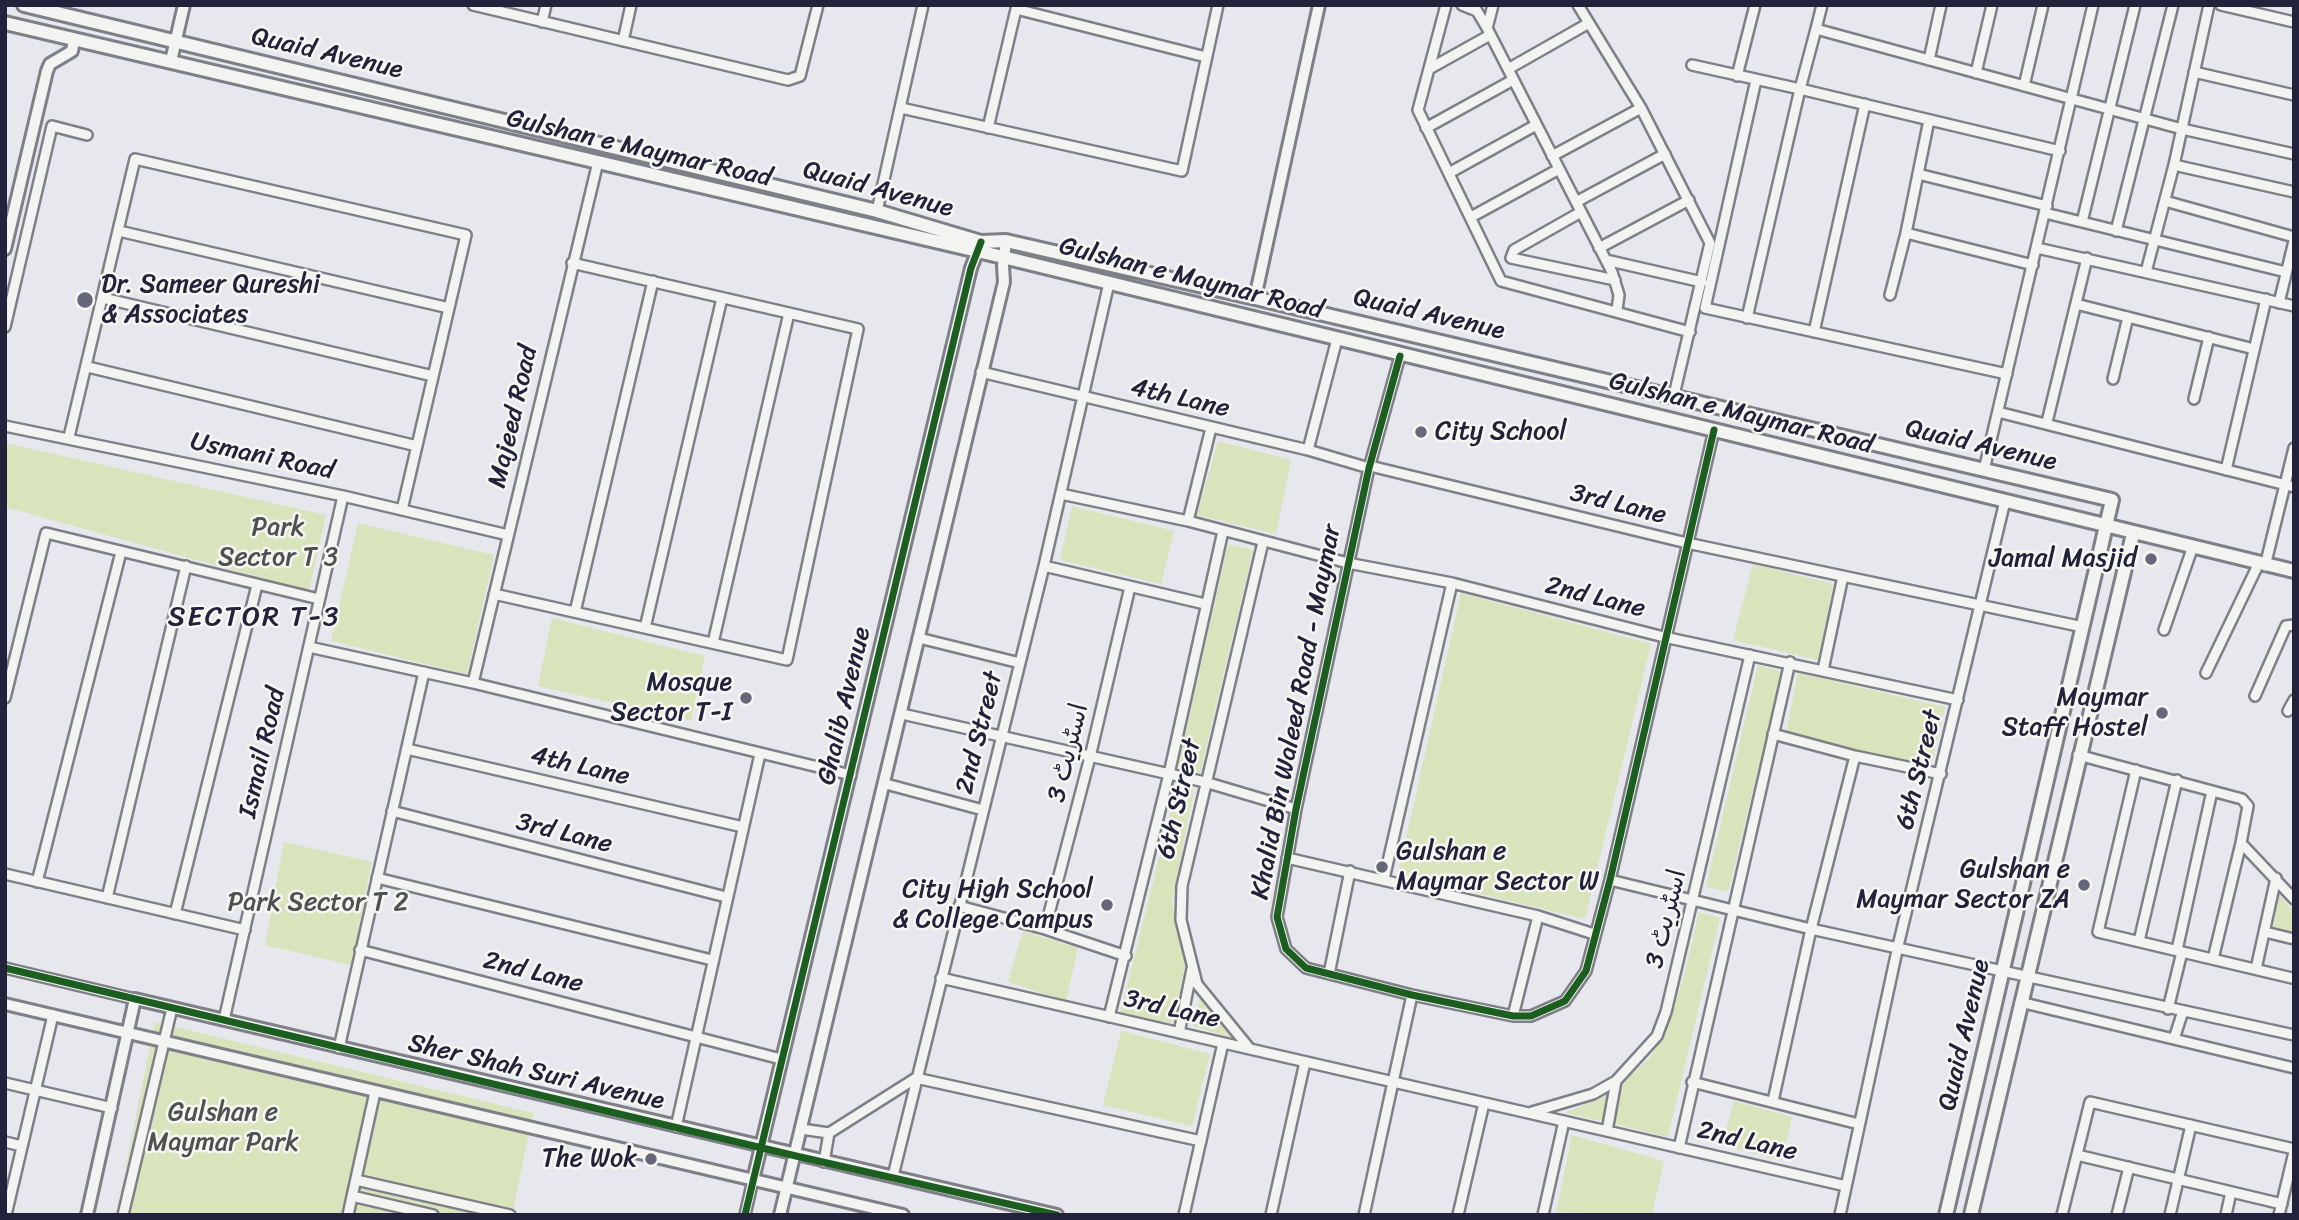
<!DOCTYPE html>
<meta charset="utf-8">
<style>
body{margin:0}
#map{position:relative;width:2299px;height:1220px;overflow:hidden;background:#e6e8ee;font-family:Sriracha,sans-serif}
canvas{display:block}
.frame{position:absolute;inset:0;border:7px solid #22223b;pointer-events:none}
</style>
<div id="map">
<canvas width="2299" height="1220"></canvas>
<div class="frame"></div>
</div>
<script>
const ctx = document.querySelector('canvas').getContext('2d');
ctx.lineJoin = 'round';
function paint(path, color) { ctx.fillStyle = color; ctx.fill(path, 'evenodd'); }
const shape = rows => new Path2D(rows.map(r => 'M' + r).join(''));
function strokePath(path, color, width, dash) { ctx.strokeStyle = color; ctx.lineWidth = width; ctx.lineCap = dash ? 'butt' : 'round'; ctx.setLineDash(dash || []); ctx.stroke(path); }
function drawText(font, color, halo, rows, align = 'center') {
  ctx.font = font + ' Sriracha,"Playpen Sans Arabic",sans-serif'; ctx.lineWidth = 5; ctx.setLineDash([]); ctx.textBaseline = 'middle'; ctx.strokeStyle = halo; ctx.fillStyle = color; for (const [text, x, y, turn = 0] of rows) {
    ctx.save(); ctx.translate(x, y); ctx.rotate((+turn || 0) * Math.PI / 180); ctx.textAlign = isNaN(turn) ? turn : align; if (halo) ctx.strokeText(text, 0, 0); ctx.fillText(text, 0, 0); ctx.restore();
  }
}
const green = shape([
 [1218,441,1291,460,1276,534,1197,515],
 [5,443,326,515,309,591,5,507],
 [1072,506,1174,531,1161,584,1060,560],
 [358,523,494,555,467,674,331,641],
 [1228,544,1253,550,1200,773,1178,767],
 [1753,564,1833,584,1818,660,1733,640],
 [1461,593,1651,644,1585,919,1398,874],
 [552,618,705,656,691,721,538,686],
 [1758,665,1782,672,1728,892,1706,887],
 [1798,673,1945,707,1930,771,1786,733],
 [1177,786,1194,790,1172,902,1185,965,1173,1023,1120,1014],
 [284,842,372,862,351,965,265,945],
 [2279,895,2294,911,2294,933,2273,928],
 [1699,912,1720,918,1668,1137,1614,1124,1624,1082,1649,1059,1667,1030,1685,972],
 [1023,931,1078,948,1066,1001,1008,982],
 [1200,997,1236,1039,1193,1026],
 [155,1022,533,1113,512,1215,116,1215],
 [1121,1031,1210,1054,1192,1126,1103,1105],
 [1608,1095,1602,1121,1565,1113],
 [1734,1101,1792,1117,1782,1161,1722,1145],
 [1572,1135,1664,1161,1652,1215,1556,1212]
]);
const minor = shape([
 [473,5,788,80,800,76,818,5],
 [1446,5,1418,110,1501,281,1690,332],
 [1462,5,1477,11,1487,28,1612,272,1619,295,1617,310],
 [1578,5,1641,108,1710,243,1674,395],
 [2209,5,2174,165,2294,192],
 [2221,5,2294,22],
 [1016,9,1206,57],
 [542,22,546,5],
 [1487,28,1493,5],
 [1816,29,1822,5],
 [623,41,631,5],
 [1929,60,1941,5],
 [1692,65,1800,89,1747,318],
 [1429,69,1490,35],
 [1508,69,1589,23],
 [2194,72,2294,95],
 [1976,73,1992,5],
 [1737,76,1755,5],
 [1756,80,1705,308,2007,374],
 [2024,86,2043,5],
 [901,108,1182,171,1218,5],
 [1929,120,1906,233,2033,265],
 [988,128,1017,5],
 [1426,128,1513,80],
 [2060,151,1800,89,1816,29,2182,129,2294,154],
 [1552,156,1641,108],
 [1449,173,1536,125],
 [1918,174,2047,206],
 [2165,201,2294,237],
 [1576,202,1665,154],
 [877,211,923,5],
 [1581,212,1514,250,1511,258,1615,280],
 [2045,213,2286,272],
 [1471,217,1559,169],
 [2082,222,2135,5],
 [119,231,449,308],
 [2116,231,2173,5],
 [1599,248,1689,200],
 [2037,248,2294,306],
 [1606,260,1702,282],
 [2146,272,2174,165],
 [1890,295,1906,233],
 [103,298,433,376],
 [2279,303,2294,241],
 [2076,304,2254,349],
 [5,327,52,126,87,135],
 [1814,332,1865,104],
 [1400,356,1369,468,1296,809,1277,917,1286,949,1306,968,1412,995,1513,1016,1531,1016,1565,1001,1586,971,1610,880,1714,430],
 [88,367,417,446],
 [981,372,1308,450,1369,468],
 [2113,379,2128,317],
 [2194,399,2209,337],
 [1998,412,2294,487],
 [2047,422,2087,258],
 [5,426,343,496,508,535],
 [69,437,135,159,466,235,402,510],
 [1308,450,1337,339],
 [1370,466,1687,543,2083,627],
 [1984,470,2093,5],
 [2226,470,2266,299],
 [1061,494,1188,521,1348,563,1452,583,1664,637,1958,700],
 [1188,521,1211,428],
 [1044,566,1205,604],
 [2265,566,2294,448],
 [494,594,787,660,858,329,572,263],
 [575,612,653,281],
 [645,628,722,298],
 [2164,630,2192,549],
 [919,638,1020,663],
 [713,643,789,313],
 [309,647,473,683,851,775],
 [1823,670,1843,576],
 [2206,673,2258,565],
 [473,683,598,162],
 [2255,696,2286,626,2294,625],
 [5,698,46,533,319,599],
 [2288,711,2294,700],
 [902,714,1205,782,1296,809],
 [1773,734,1855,756,1941,774],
 [407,749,743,827],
 [2078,755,2242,799,2248,806,2241,843,2294,899],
 [2136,770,2098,932,2292,978],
 [886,784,983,810],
 [392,811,726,897],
 [1287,858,1538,916,1594,934],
 [5,874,245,930],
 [377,878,712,960],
 [1384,879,1452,583],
 [1610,880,1811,929,2294,1035],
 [37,882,121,552],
 [107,898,186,566],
 [959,906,1045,929,1126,956],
 [175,914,257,585],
 [1045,929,1090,757,1130,587],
 [2265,932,2294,939],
 [2139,941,2177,780],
 [360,950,781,1059],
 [2177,950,2212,791],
 [2213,959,2241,843],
 [5,968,135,999],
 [2256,969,2276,878],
 [1329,974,1350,871],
 [941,978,1846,1186],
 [2020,1002,2294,1068],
 [2168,1009,2182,952],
 [1513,1016,1538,916],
 [1109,1017,1169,774,1223,531],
 [224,1020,343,496],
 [1179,1033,1192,969],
 [2174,1039,2183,1011],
 [339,1048,424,672],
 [1250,1049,1197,984,1181,920,1182,886,1263,542],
 [916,1078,1201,1141],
 [1692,1082,1859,1124],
 [5,1083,112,1108],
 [1773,1101,1811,929,1855,756],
 [1532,1112,1593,1094,1616,1081,1657,1036,1666,1012,1750,655],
 [676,1127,760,754],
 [801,1129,829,1133,916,1078],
 [1607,1131,1616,1081],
 [5,1142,22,1146],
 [1679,1148,1790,662],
 [2077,1155,2282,1204],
 [824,1162,829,1133],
 [893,1176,1044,566,1109,283],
 [356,1180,510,1215],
 [352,1196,433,1215],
 [6,1215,53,1015],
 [123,1215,172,1008],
 [348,1215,375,1092],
 [745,1215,753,1180],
 [1184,1215,1223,1043],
 [1271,1215,1305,1062],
 [1364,1215,1412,995],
 [1458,1215,1484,1103],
 [1543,1215,1564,1121],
 [1840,1215,1898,946,2005,501],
 [2062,1215,2090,1102,2294,1149],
 [2117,1215,2129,1167],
 [2170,1215,2191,1125],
 [2226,1215,2231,1192],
 [2279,1215,2294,1152]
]);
const tertiary = shape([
 [171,61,184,5],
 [5,249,47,71,50,64,72,51,74,40],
 [1255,298,1319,5],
 [5,1004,903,1215],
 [753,1180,971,268,980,245],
 [87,1215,135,999,1057,1215],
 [780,1215,1004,282,1003,266,1006,241]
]);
const secondary = shape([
 [24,5,877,211,981,242,1006,241,1255,298,2112,500,1946,1215],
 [5,23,1003,257,2294,571],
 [1971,1215,2133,534]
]);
const cycleway = shape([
 [1400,356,1369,468,1296,809,1277,917,1286,949,1306,968,1412,995,1513,1016,1531,1016,1565,1001,1586,971,1610,880,1714,430],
 [5,968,796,1156,1057,1215],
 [745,1215,971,268,981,242]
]);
const markers = [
 [85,300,9,"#67677a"],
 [1421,432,7,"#67677a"],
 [2151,559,7,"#67677a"],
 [746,698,7,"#67677a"],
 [2162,713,7,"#67677a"],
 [1382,867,7,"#67677a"],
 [2084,885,7,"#67677a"],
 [1107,905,7,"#67677a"],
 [651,1159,7,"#67677a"]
];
const streetNames = [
 ["Quaid Avenue",327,54,13],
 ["Gulshan e Maymar Road",639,149,13],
 ["Quaid Avenue",878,190,15],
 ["Gulshan e Maymar Road",1191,279,14],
 ["Quaid Avenue",1429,315,13],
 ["4th Lane",1180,399,13],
 ["Gulshan e Maymar Road",1741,414,14],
 ["Majeed Road",514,417,-77],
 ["Quaid Avenue",1981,446,13],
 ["Usmani Road",262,457,12],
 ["3rd Lane",1618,505,14],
 ["2nd Lane",1595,598,14],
 ["Ghalib Avenue",845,706,-77],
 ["Khalid Bin Waleed Road - Maymar",1297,712,-79],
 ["2nd Street",980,733,-76],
 ["Ismail Road",263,753,-77],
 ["اسٹریٹ 3",1069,753,-76],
 ["4th Lane",580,767,13],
 ["6th Street",1920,770,-76],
 ["6th Street",1180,799,-77],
 ["3rd Lane",564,834,14],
 ["اسٹریٹ 3",1667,919,-76],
 ["2nd Lane",533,973,14],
 ["3rd Lane",1172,1010,13],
 ["Quaid Avenue",1965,1035,-77],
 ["Sher Shah Suri Avenue",536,1073,13],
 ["2nd Lane",1747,1142,13]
];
const poiNames = [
 ["Dr. Sameer Qureshi",101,285,"left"],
 ["& Associates",101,315,"left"],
 ["City School",1435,432,"left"],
 ["Jamal Masjid",2137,559],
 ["Mosque",732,683],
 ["Sector T-I",732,713],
 ["Maymar",2148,698],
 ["Staff Hostel",2148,728],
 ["Gulshan e",1396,852,"left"],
 ["Maymar Sector W",1396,882,"left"],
 ["Gulshan e",2070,870],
 ["Maymar Sector ZA",2070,900],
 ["City High School",1093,890],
 ["& College Campus",1093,920],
 ["The Wok",637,1159]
];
const parkNames = [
 ["Park",278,528],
 ["Sector T 3",278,558],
 ["Park Sector T 2",318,903],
 ["Gulshan e",223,1113],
 ["Maymar Park",223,1143]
];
const neighbourhoodNames = [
 ["SECTOR T-3",254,618]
];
paint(green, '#d9e4bc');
strokePath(minor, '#7f8087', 14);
strokePath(tertiary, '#7f8087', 16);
strokePath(secondary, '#7f8087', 18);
strokePath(minor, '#f3f3f2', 9);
strokePath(tertiary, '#f3f3f2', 10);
strokePath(secondary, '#f3f3f2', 12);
strokePath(cycleway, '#1b5e20', 7);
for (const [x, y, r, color] of markers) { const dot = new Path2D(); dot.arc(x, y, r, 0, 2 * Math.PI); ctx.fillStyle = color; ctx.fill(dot); strokePath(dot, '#f6f6f2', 2.5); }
drawText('26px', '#22223b', '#f6f6f2', streetNames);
drawText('26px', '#22223b', '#f6f6f2', poiNames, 'right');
drawText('26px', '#4d5251', '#f6f6f2', parkNames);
ctx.letterSpacing = '2px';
drawText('28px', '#22223b', '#f6f6f2', neighbourhoodNames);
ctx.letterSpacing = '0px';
</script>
